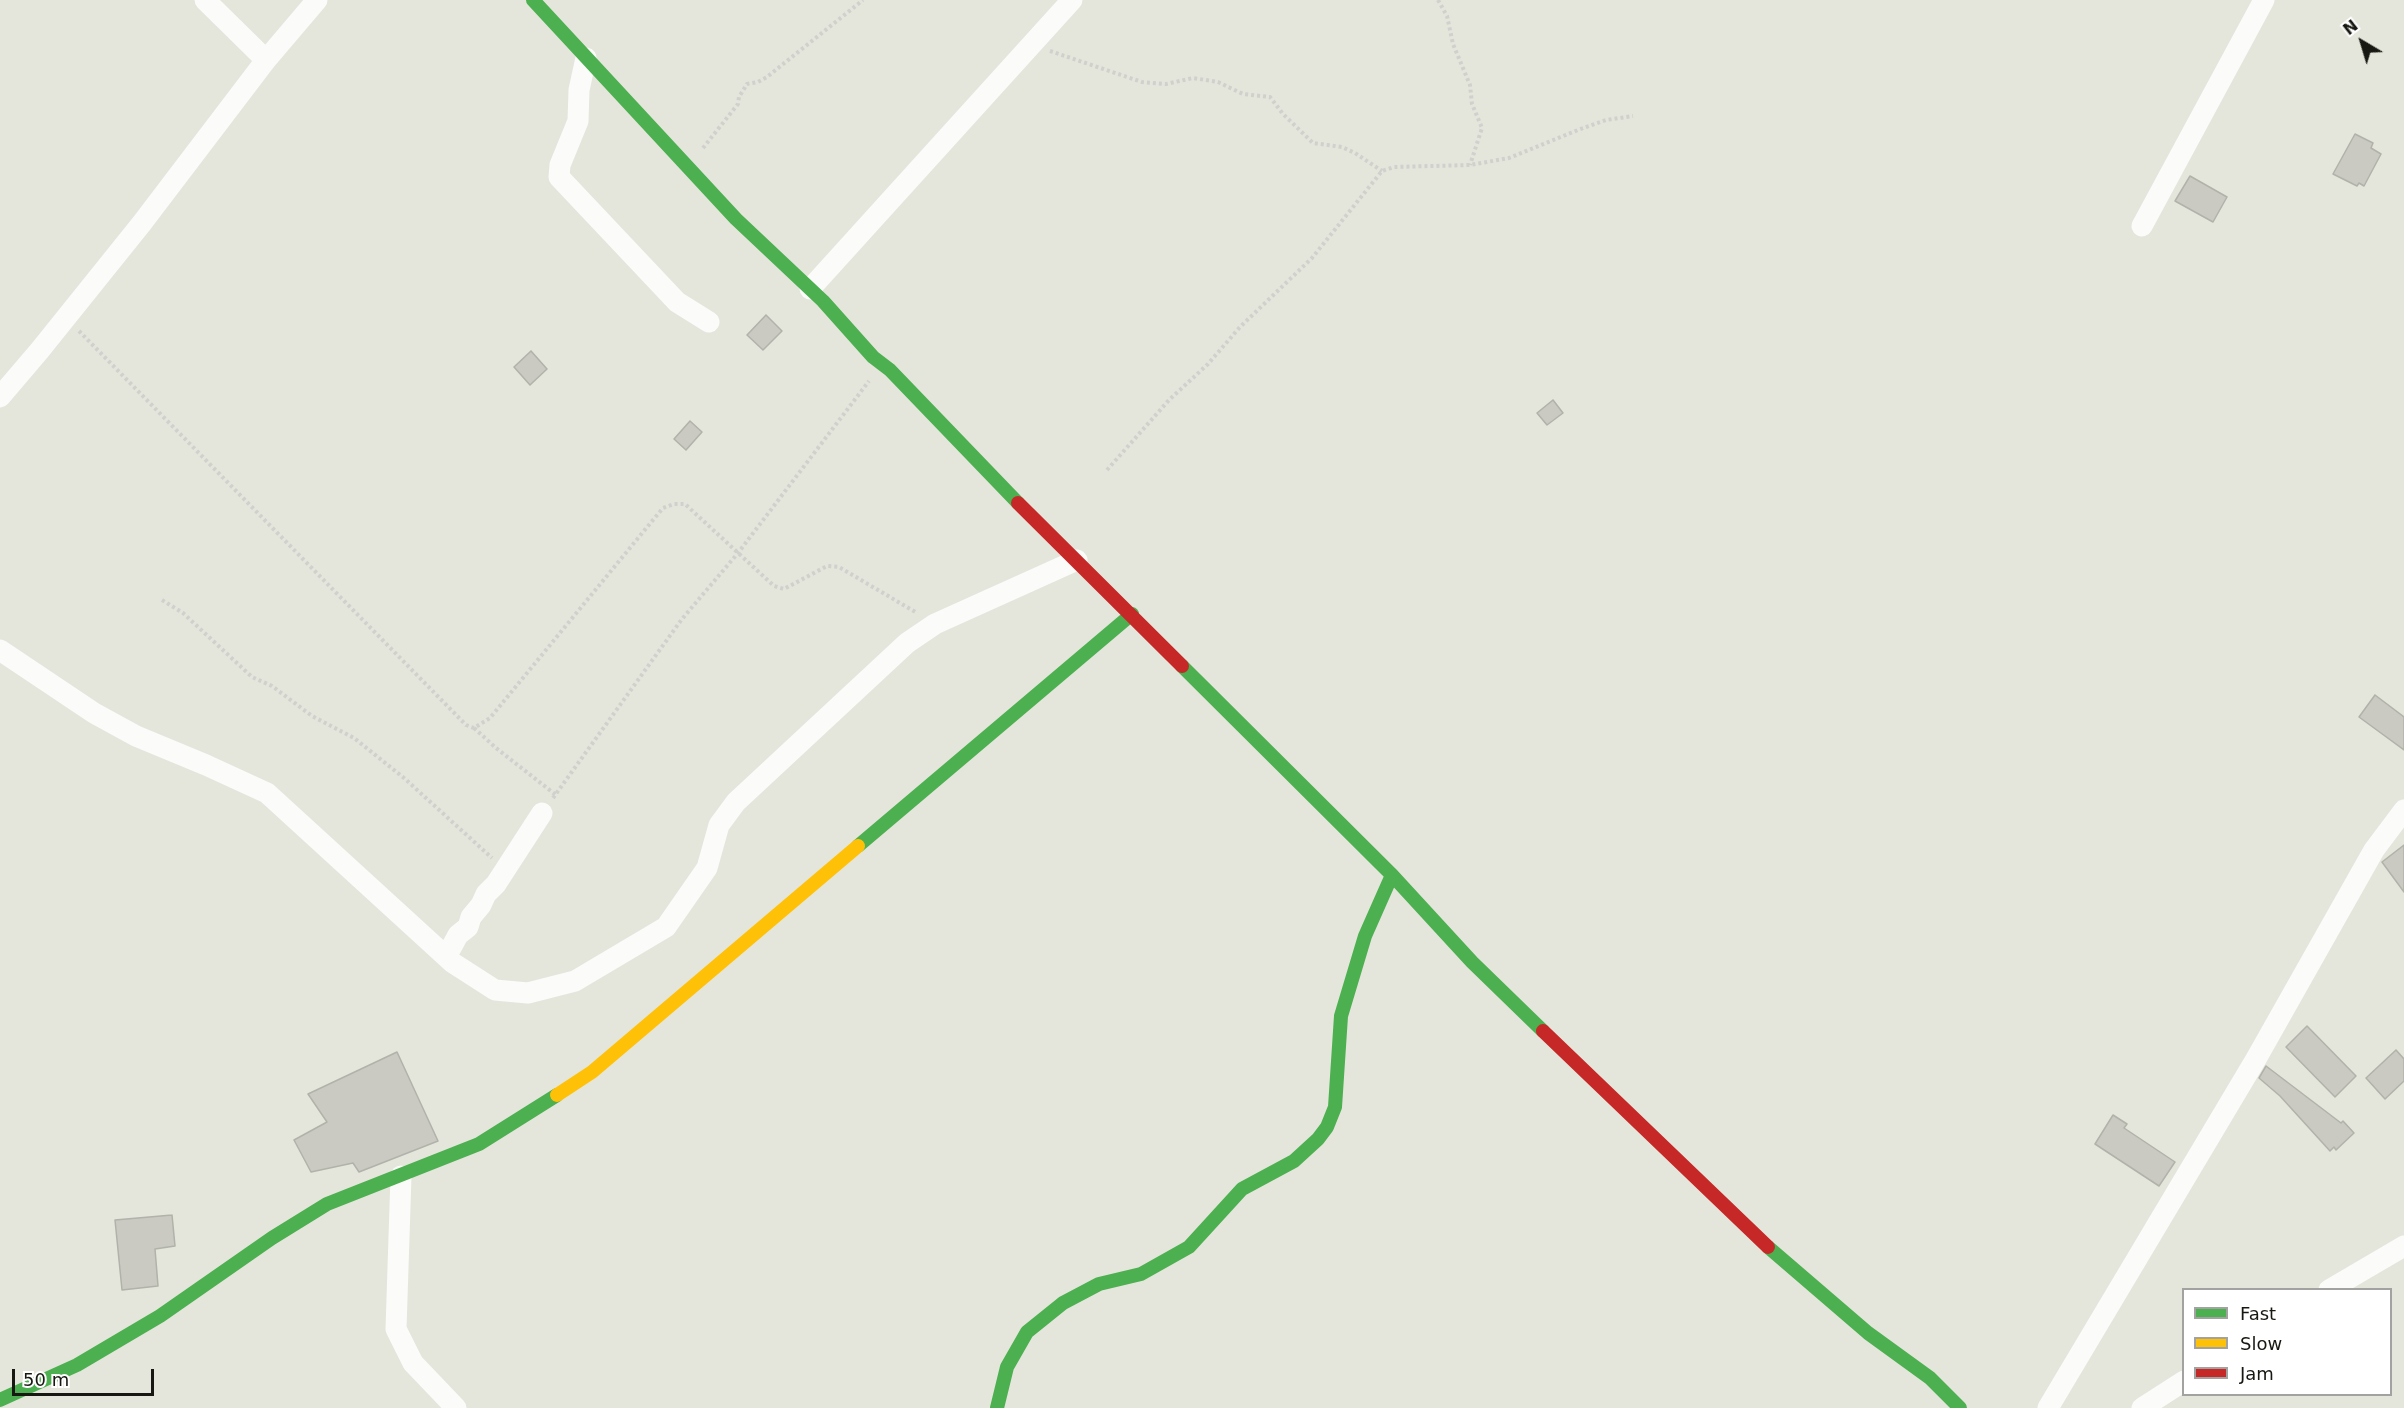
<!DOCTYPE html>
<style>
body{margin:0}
#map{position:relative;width:2404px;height:1408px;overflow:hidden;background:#e4e6db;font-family:"DejaVu Sans",sans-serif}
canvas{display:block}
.legend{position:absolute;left:2182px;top:1288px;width:210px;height:108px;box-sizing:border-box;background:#fff;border:2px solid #a2a3a0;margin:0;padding:8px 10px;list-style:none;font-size:18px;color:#171811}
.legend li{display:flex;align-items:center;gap:12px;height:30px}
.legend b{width:30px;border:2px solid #a2a3a0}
.north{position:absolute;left:2332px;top:12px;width:60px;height:60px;-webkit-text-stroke:4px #fff;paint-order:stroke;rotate:322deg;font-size:16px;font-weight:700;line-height:24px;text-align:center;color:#171811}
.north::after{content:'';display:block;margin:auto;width:21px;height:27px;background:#171811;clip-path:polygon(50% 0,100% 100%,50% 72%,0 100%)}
.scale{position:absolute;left:12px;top:1369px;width:142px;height:27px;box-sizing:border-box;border:3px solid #171811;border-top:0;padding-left:8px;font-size:18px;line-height:21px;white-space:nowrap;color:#171811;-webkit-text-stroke:4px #fff;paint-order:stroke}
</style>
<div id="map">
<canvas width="2404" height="1408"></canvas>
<ul class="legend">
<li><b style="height:8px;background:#4caf50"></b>Fast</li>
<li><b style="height:8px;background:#ffc107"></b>Slow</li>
<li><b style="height:8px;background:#c62828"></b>Jam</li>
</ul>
<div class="north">N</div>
<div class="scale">50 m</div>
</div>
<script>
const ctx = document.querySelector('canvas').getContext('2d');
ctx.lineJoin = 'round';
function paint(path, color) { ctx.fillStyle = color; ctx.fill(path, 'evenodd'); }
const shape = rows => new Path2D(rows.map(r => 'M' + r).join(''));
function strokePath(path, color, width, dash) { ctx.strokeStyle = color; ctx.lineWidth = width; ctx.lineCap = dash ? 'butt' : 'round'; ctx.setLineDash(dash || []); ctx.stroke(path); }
const building = shape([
 [2355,134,2373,143,2371,148,2381,154,2364,186,2359,183,2357,186,2333,174,2355,134],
 [2190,176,2227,197,2213,222,2175,201,2190,176],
 [766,315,782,331,763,350,747,335,766,315],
 [531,351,547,369,530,385,514,367,531,351],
 [1553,400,1563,413,1547,425,1537,413,1553,400],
 [690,421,702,432,686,450,674,439,690,421],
 [2375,695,2404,717,2404,750,2359,717,2375,695],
 [2404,845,2404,892,2382,862,2404,845],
 [2307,1026,2356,1076,2335,1097,2286,1047,2307,1026],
 [2396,1050,2404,1059,2404,1081,2385,1099,2366,1078,2396,1050],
 [397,1052,438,1141,359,1172,353,1163,311,1172,294,1140,327,1122,308,1094,397,1052],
 [2266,1066,2341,1123,2343,1121,2354,1133,2336,1150,2334,1147,2330,1151,2280,1096,2259,1078,2266,1066],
 [2113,1115,2127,1124,2124,1128,2175,1162,2159,1186,2095,1144,2113,1115],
 [172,1215,175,1246,155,1249,158,1286,122,1290,115,1220,172,1215]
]);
const path = shape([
 [1438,0,1447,16,1453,44,1470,85,1472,104,1482,128,1470,165],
 [1050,51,1142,82,1166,84,1193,78,1218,82,1243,94,1270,97,1283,114,1313,143,1342,147,1355,153,1382,171],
 [703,148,738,104,739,97,747,84,758,82,767,77,863,0],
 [79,331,466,725,474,728,490,718,648,526,663,508,674,504,685,504,774,586,784,589,827,566,839,567,917,613],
 [1107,470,1169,400,1208,364,1240,327,1312,258,1382,171,1394,167,1470,165,1509,158,1578,130,1606,120,1633,116],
 [162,600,183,613,252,677,272,686,312,716,354,738,404,778,492,858],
 [474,728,496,748,556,795],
 [553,798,682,619,738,553,869,381]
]);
const street = shape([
 [205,0,266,60],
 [586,58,579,90,578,121,560,165,559,177,677,302,709,322],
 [2142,226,2264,0],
 [810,289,1072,0],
 [0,397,40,350,142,223,266,60,317,0],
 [0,650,94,713,136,736,206,765,267,793,453,963,495,990,528,993,575,981,666,927,707,868,719,825,736,802,907,643,935,624,1077,560],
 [444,954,451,948,458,935,468,927,471,917,481,905,486,894,496,884,542,813],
 [401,1176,396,1329,413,1363,456,1408],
 [2329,1290,2404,1246],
 [2048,1408,2256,1059,2374,850,2404,810],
 [2142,1408,2184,1381]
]);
const fast = shape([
 [533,0,736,219,823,301,873,357,890,370,1018,503],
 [1182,666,1392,875,1472,962,1543,1031],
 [858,846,1132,614],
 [1768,1247,1868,1333,1930,1378,1960,1408],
 [0,1400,77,1365,160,1316,272,1238,327,1204,479,1144,557,1095],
 [997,1408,1007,1367,1027,1332,1063,1303,1099,1284,1141,1274,1189,1247,1242,1189,1294,1161,1318,1139,1327,1127,1335,1107,1341,1016,1365,936,1392,875]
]);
const slow = shape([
 [557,1095,592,1072,858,846]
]);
const jam = shape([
 [1018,503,1182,666],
 [1543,1031,1768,1247]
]);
paint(building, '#cacac3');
strokePath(building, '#b1b2aa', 1.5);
strokePath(path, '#d0d0cd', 4, [3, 3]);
strokePath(street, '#fbfbfa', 21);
strokePath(fast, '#4caf50', 14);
strokePath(slow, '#ffc107', 14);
strokePath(jam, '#c62828', 14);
</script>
